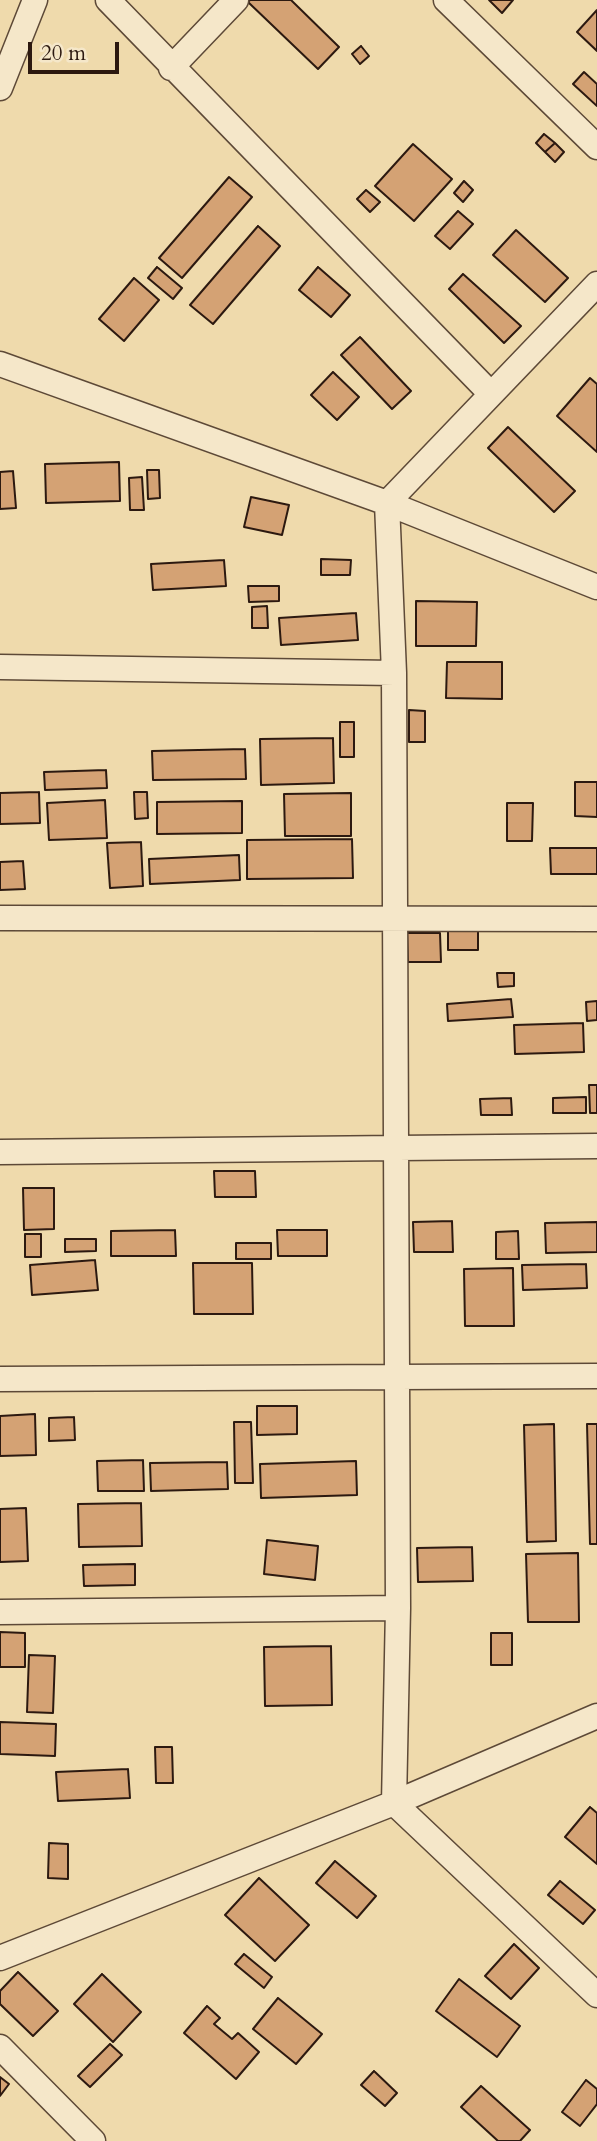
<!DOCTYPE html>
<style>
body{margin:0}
#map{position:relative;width:597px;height:2141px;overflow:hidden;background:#efdaac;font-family:Cardo,serif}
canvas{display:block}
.scale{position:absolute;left:28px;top:42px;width:91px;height:32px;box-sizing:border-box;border:4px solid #2c1910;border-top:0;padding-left:9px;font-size:21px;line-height:24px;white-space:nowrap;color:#2c1910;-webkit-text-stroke:5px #f5e7c9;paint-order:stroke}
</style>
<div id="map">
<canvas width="597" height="2141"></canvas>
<div class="scale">20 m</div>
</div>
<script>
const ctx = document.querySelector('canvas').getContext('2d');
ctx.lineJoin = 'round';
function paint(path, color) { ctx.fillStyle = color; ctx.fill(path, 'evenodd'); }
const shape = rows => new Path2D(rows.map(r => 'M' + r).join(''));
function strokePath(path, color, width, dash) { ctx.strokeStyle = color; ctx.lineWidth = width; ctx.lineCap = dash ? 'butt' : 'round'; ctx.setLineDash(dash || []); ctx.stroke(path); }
const building = shape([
 [250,0,291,0,339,47,318,69,248,2,250,0],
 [489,0,513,0,502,13,489,0],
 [597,10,597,51,577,32,597,10],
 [361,46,369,56,360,64,352,54,361,46],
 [584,72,597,84,597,106,573,84,584,72],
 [544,134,555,143,545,152,536,143,544,134],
 [555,143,564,152,555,162,545,152,555,143],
 [413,144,452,179,414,221,375,186,413,144],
 [229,177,252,197,182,278,159,258,229,177],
 [464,181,473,190,463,202,454,193,464,181],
 [366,190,380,202,370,212,357,199,366,190],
 [458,211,473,224,450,249,435,236,458,211],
 [258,226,280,246,213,324,190,305,258,226],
 [516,230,568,278,545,302,493,255,516,230],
 [157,267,182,288,173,299,148,278,157,267],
 [318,267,350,295,331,317,299,290,318,267],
 [463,274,521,326,504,343,449,289,463,274],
 [134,278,159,300,124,341,99,319,134,278],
 [360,337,411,391,392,409,341,355,360,337],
 [333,372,359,397,337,420,311,395,333,372],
 [590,378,597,384,597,452,557,416,590,378],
 [508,427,575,491,554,512,488,448,508,427],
 [119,462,120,501,46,503,45,464,119,462],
 [147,470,159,470,160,498,148,499,147,470],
 [13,471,16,508,0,509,0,472,13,471],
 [142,477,144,510,130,510,129,478,142,477],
 [251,497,289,505,282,535,244,527,251,497],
 [321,559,351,560,350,575,321,575,321,559],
 [224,560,226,586,153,590,151,564,224,560],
 [248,586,279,586,279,601,249,602,248,586],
 [416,601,477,602,476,646,416,646,416,601],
 [267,606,268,628,252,628,252,607,267,606],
 [356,613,358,640,281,645,279,618,356,613],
 [447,662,502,662,502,699,446,698,447,662],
 [409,710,425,711,425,742,409,742,409,710],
 [340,722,354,722,354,757,340,757,340,722],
 [333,738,334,783,261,785,260,739,333,738],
 [245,749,246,779,153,780,152,751,245,749],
 [106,770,107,788,45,790,44,772,106,770],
 [575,782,597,782,597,817,575,816,575,782],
 [39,792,40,823,0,824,0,793,39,792],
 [134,792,147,792,148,818,135,819,134,792],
 [351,793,351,836,285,836,284,794,351,793],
 [105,800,107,838,49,840,47,803,105,800],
 [242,801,242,833,157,834,157,802,242,801],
 [507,803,533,803,532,841,507,841,507,803],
 [352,839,353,878,247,879,247,840,352,839],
 [141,842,143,886,110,888,107,843,141,842],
 [550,848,597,848,597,874,551,874,550,848],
 [239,855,240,880,150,884,149,859,239,855],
 [23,861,25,889,0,890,0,862,23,861],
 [448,930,478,930,478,950,448,950,448,930],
 [407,933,440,933,441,962,408,962,407,933],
 [497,973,514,973,514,986,498,987,497,973],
 [511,999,513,1017,448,1021,447,1004,511,999],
 [597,1001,597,1020,587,1021,586,1002,597,1001],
 [583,1023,584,1052,515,1054,514,1025,583,1023],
 [589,1085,597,1085,597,1113,590,1113,589,1085],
 [586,1097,586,1113,553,1113,553,1098,586,1097],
 [511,1098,512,1115,481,1115,480,1099,511,1098],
 [214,1171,255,1171,256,1197,215,1197,214,1171],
 [23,1188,54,1188,54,1229,24,1230,23,1188],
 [452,1221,453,1252,414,1252,413,1222,452,1221],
 [597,1222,597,1252,546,1253,545,1223,597,1222],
 [175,1230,176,1256,111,1256,111,1231,175,1230],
 [277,1230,327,1230,327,1256,278,1256,277,1230],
 [518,1231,519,1259,496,1259,496,1232,518,1231],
 [25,1234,41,1234,41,1257,25,1257,25,1234],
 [65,1239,96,1239,96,1251,65,1252,65,1239],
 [236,1243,271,1243,271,1259,236,1259,236,1243],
 [95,1260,98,1290,32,1295,30,1265,95,1260],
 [193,1263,252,1263,253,1314,194,1314,193,1263],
 [586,1264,587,1288,523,1290,522,1265,586,1264],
 [513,1268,514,1326,465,1326,464,1269,513,1268],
 [257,1406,297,1406,297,1434,257,1435,257,1406],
 [35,1414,36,1455,0,1456,0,1416,35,1414],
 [74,1417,75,1440,49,1441,49,1418,74,1417],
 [234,1422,251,1422,253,1483,235,1483,234,1422],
 [554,1424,556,1541,527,1542,524,1425,554,1424],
 [587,1424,597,1424,597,1544,590,1544,587,1424],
 [143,1460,144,1491,98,1491,97,1461,143,1460],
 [356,1461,357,1495,261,1498,260,1464,356,1461],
 [227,1462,228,1489,151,1491,150,1463,227,1462],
 [141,1503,142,1546,79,1547,78,1504,141,1503],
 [26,1508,28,1561,0,1562,0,1509,26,1508],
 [267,1540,318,1546,315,1580,264,1574,267,1540],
 [472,1547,473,1581,418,1582,417,1548,472,1547],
 [578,1553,579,1622,528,1622,526,1554,578,1553],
 [135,1564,135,1585,84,1586,83,1565,135,1564],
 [0,1632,25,1633,25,1667,0,1667,0,1632],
 [491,1633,512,1633,512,1665,491,1665,491,1633],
 [331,1646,332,1705,265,1706,264,1647,331,1646],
 [29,1655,55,1656,53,1713,27,1712,29,1655],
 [0,1722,56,1724,55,1756,0,1754,0,1722],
 [155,1747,172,1747,173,1783,156,1783,155,1747],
 [128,1769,130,1798,58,1801,56,1772,128,1769],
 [590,1807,597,1813,597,1864,565,1837,590,1807],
 [49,1843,68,1844,68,1879,48,1878,49,1843],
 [335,1861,376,1896,357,1918,316,1883,335,1861],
 [259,1878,309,1925,275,1961,225,1915,259,1878],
 [560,1881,595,1910,583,1924,548,1895,560,1881],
 [514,1944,539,1968,511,1999,485,1976,514,1944],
 [244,1954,272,1977,264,1988,235,1964,244,1954],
 [18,1972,58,2011,33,2036,0,2004,0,1991,18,1972],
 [102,1974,141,2012,113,2042,74,2004,102,1974],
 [459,1979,520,2026,497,2057,436,2011,459,1979],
 [278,1998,322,2034,296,2064,253,2029,278,1998],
 [207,2006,220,2018,214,2024,232,2039,238,2033,259,2052,236,2079,184,2033,207,2006],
 [110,2044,122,2055,90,2087,78,2076,110,2044],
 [374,2071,397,2093,385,2106,361,2085,374,2071],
 [0,2077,9,2084,0,2096,0,2077],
 [586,2080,597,2089,597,2104,580,2126,562,2112,586,2080],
 [481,2086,530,2130,520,2141,498,2141,461,2107,481,2086]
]);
const minor = shape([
 [108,0,491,394],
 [446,0,597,147],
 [171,68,236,0],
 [0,88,35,0],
 [597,284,387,503,394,673,398,1608,394,1803,597,1995],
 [0,364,387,503,597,587],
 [0,667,394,673],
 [0,918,597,919],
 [0,1152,597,1146],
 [0,1379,597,1376],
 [0,1612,398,1608],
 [0,1958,394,1803,597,1716],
 [0,2047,93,2141]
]);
paint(building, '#d4a274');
strokePath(building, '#2c1910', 2);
strokePath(minor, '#5d4937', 27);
strokePath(minor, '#f5e7c9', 24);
</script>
